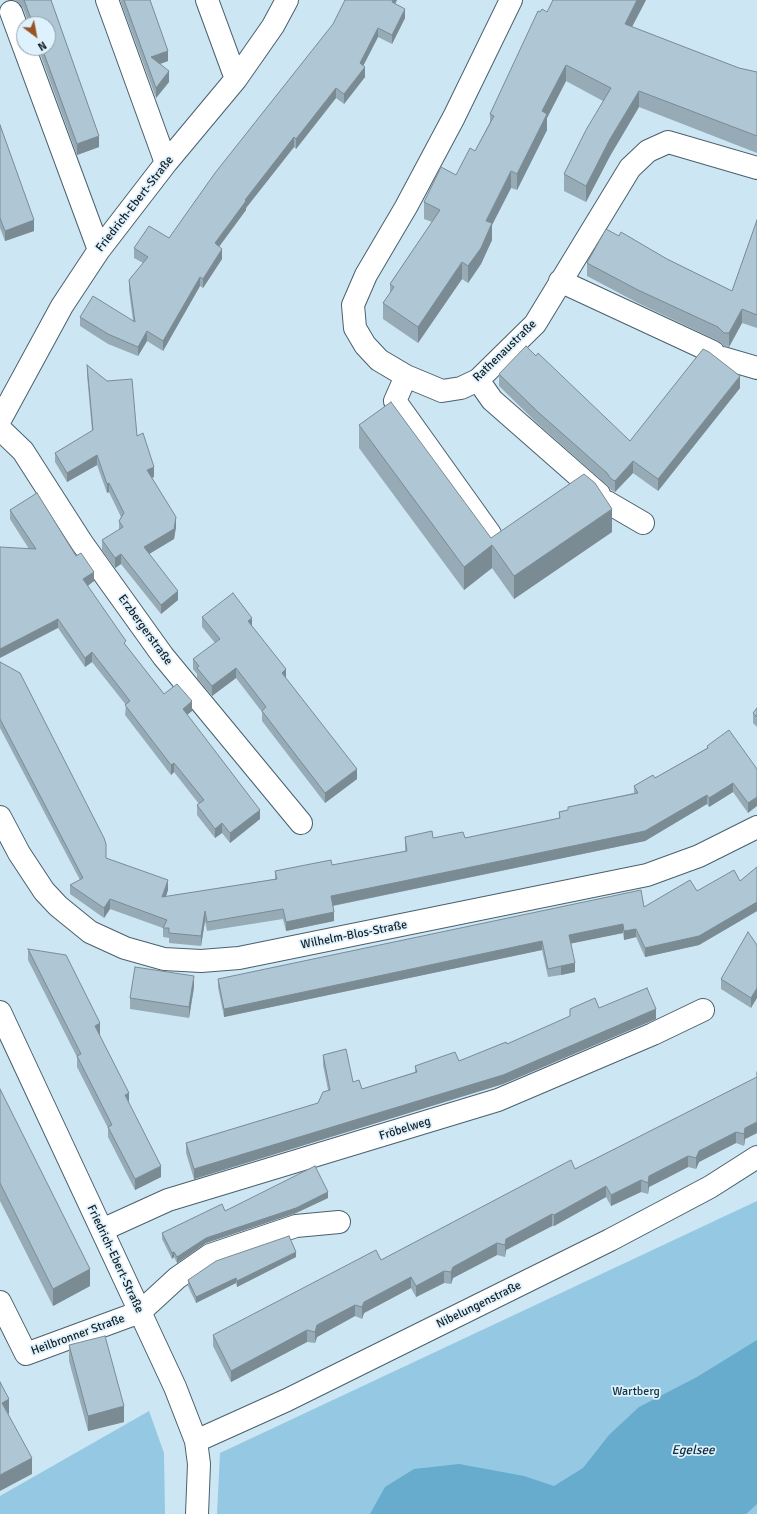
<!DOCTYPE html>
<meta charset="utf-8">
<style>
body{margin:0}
#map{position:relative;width:757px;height:1514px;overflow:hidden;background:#cde6f4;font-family:Signika,sans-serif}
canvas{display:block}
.north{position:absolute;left:16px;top:16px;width:40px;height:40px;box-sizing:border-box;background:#def2fd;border:1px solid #8e9ea6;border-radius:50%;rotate:148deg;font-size:11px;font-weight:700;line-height:16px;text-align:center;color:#161f24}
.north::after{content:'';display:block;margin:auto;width:14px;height:18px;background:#985426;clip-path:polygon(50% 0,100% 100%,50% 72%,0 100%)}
</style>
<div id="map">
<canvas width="757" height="1514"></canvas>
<div class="north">N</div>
</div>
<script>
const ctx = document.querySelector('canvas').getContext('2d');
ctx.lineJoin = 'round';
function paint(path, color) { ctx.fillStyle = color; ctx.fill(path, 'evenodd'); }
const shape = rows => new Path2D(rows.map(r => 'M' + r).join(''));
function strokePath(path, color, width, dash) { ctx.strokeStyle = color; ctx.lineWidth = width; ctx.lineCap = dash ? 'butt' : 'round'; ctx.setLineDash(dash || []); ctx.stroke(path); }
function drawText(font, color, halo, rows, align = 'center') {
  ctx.font = font + ' Signika,sans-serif'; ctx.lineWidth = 3.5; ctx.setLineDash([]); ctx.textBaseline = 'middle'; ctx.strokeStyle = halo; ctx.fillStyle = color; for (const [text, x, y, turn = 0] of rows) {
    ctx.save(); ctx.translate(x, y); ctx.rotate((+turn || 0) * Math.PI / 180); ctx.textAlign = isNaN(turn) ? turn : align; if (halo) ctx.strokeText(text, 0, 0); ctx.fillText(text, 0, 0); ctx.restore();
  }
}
const green = shape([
 [757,1201,757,1514,217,1514,220,1453],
 [149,1411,164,1453,165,1514,0,1514,0,1496]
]);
const water = shape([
 [757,1340,757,1504,746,1514,370,1514,385,1487,414,1469,459,1464,524,1476,554,1486,583,1468,609,1435,639,1407,697,1377]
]);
const minor = shape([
 [107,0,166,163],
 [207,0,236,79],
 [511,0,454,117,406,207,366,275,353,305,355,328,365,345,379,360,406,376,442,391,461,388,478,380,535,324,630,168,648,151,668,142,757,168],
 [11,12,99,250],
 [560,281,713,352],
 [723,358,757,368],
 [406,376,395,401,490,534],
 [478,380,492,400,599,494],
 [0,420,62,306,99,250,166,163,236,79,273,26,287,0],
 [0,429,23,451,82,543,163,656,301,823],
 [607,502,643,523],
 [0,817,19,853,44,891,58,906,90,932,125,948,164,959,201,961,239,958,647,875,699,856,757,827],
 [0,1012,175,1387,196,1441,199,1464,197,1514],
 [102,1230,168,1200,498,1100,653,1034,703,1010],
 [0,1302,26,1354,140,1312,177,1278,210,1255,296,1226,339,1222],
 [196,1441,287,1400,610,1240,710,1187,757,1157]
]);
const wall = shape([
 [14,0,51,0,99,147,77,155,38,48,48,48,48,24,29,24,23,8,19,3],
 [120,0,150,0,168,61,160,64,169,82,156,98],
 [553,0,646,0,632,27,739,68,757,72,757,153,639,107,610,156,586,202,564,191,564,174,603,101,566,81,547,118,547,130,517,190,511,188,492,225,492,240,481,264,468,283,462,279,418,343,383,319,383,303,390,293,390,284,432,222,424,219,424,202,456,175,475,151,490,122,490,114,540,12,547,12],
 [396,4,405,18,392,44,378,37,363,66,365,77,344,104,336,98,296,149,294,147,246,208,246,210,219,247,222,259,203,288,200,286,163,351,147,341,138,356,108,344,80,326,80,317,133,321,129,290,129,280,143,263,134,258,134,248,169,238],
 [0,125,34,231,5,241,0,228],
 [757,220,757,328,742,323,729,347,724,346,718,341,638,303,587,276,587,263,619,236,667,259,732,291],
 [536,356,630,441,740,388,658,491,633,473,615,492,611,490,607,485,538,424,499,386,499,374],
 [87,365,137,436,154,477,152,478,176,527,174,539,149,554,178,600,161,614,121,564,115,568,102,550,102,540,119,530,119,521,121,517,109,492,107,493,97,465,67,482,55,462,55,453,92,431,87,375],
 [359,425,491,538,612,532,514,599,492,568,464,590,359,448],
 [10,510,76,556,94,581,88,586,126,646,164,694,192,711,187,715,260,819,230,843,222,833,215,838,197,815,197,805,199,804,174,772,171,775,125,715,126,705,92,662,85,667,58,628,29,549,10,519],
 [202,617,252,626,286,679,357,779,325,803,262,721,262,712,236,678,212,696,197,678,197,674,193,669,193,659,215,643,202,627],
 [0,662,106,858,168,890,166,897,275,879,275,871,332,865,405,851,405,837,433,838,465,838,559,818,559,812,568,810,568,807,634,793,634,786,655,778,707,748,707,746,757,769,748,813,733,792,709,807,707,804,645,841,333,906,334,921,286,931,283,919,207,931,205,921,201,946,169,943,169,938,163,937,163,928,110,909,104,918,70,894,70,885,80,880,0,728],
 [757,708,757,727,753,723,753,713],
 [757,867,757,911,699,945,645,957,636,937,624,940,623,933,571,943,575,972,561,975,548,977,542,950,224,1017,218,987,218,979,644,907,697,891,740,881],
 [757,945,751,1008,721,989,721,979],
 [28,949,100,1034,99,1035,161,1177,135,1190,108,1137,108,1128,77,1067,77,1057,28,960],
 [194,987,189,1018,130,1009,130,998],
 [599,1008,656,1019,503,1084,194,1179,186,1153,186,1143,318,1103,328,1090,323,1065,323,1055,353,1082,362,1089,415,1072,415,1066,459,1061,507,1044],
 [757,1071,757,1133,745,1139,744,1146,736,1143,699,1162,696,1169,688,1167,669,1177,649,1187,648,1194,641,1192,611,1206,606,1197,554,1226,552,1226,506,1250,505,1257,497,1255,453,1278,451,1284,444,1283,416,1297,411,1288,364,1313,362,1319,355,1316,317,1337,315,1343,307,1342,231,1382,213,1346,213,1335,381,1260,575,1169,756,1078,756,1072],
 [0,1089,90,1286,53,1306,0,1201],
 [328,1198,296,1213,206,1243,177,1263,174,1257,172,1259,162,1239,162,1233,225,1211],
 [296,1257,237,1287,236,1283,196,1303,188,1286,188,1280],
 [69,1345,124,1422,88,1431,69,1361]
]);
const shadedWall = shape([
 [393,0,397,0,392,11,392,2],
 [637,0,646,0,625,40,625,24],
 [405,9,405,18,392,44,392,35],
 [378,28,378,37,360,72,360,63],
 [168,51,168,61,151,67,151,57],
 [566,65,566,81,547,118,547,130,517,190,517,174,542,111],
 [365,67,365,77,344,104,344,94],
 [169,71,169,82,156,98,156,88],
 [336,88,336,98,296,149,296,139],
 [639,91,639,107,610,156,586,202,586,186,610,139],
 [99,136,99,147,77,155,77,144],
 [294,137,294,147,246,208,246,210,215,252,215,243,245,200],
 [511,171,511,188,492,225,492,240,481,264,468,283,468,266,486,221],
 [34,220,34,231,5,241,5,231],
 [222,249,222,259,203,288,203,279],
 [462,262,462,279,418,343,418,327],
 [200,277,200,286,163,351,163,341],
 [742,309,742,323,729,347,729,333],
 [147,331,147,341,138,356,138,347],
 [740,376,740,388,658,491,658,479],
 [97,455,97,465,67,482,67,473],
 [633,461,633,473,615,492,615,481],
 [154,467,154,477,147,479,147,470],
 [109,483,109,492,107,493,107,484],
 [612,509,612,532,514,599,514,576],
 [176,517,176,527,174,539,144,557,144,547],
 [492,545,492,568,464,590,464,567],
 [121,554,121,564,115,568,115,558],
 [94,572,94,581,83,589,83,579],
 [178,591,178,600,161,614,161,605],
 [252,618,252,628,248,621],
 [58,619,58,628,0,658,0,649],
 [92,652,92,662,85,667,85,658],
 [236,668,236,678,212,696,212,686],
 [286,669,286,680,282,673],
 [192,701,192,711,183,718,183,709],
 [174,763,174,772,171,775,171,765],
 [357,769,357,779,325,803,325,793],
 [733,783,733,792,709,807,709,798],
 [707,795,707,804,645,841,331,906,331,896],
 [757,797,757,806,748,813,748,803],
 [260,810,260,819,230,843,230,833],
 [222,823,222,833,215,838,215,829],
 [168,880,168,890,162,907,162,897],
 [110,899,110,909,104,918,104,908],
 [757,902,757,911,699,945,645,957,645,948],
 [205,911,205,921,201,946,201,936],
 [334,912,334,921,286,931,286,922],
 [623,924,623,933,569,944,569,935],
 [636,929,636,937,624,940,624,931],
 [542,941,542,950,224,1017,224,1009],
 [575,963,575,972,561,975,561,966],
 [194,976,194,987,189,1018,189,1007],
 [757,988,757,998,751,1008,751,998],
 [656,1009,656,1019,503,1084,194,1179,194,1169],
 [100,1023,100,1034,95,1037,95,1026],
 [129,1093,129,1104,125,1095],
 [757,1122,757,1133,745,1139,744,1146,744,1134,745,1128],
 [736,1132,736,1143,699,1162,696,1169,696,1158,699,1151],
 [688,1156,688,1167,649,1187,648,1194,648,1183,649,1176],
 [161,1166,161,1177,135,1190,135,1179],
 [641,1180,641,1192,611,1206,611,1195],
 [606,1186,606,1197,554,1226,554,1215],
 [328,1192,328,1198,296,1213,206,1243,177,1263,177,1257,206,1238],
 [552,1214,552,1226,506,1250,505,1257,505,1245,506,1239],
 [497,1243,497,1255,453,1278,451,1284,451,1272,453,1267],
 [174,1252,174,1257,172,1259,172,1253],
 [296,1252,296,1257,237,1287,237,1281],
 [90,1269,90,1286,53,1306,53,1289],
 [444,1271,444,1283,416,1297,416,1286],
 [411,1277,411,1288,364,1313,362,1319,362,1307,364,1302],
 [236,1278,236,1283,196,1303,196,1297],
 [355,1305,355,1316,317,1337,315,1343,315,1332,317,1325],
 [307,1330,307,1342,231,1382,231,1371],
 [9,1399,9,1415,2,1403],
 [124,1406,124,1422,88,1431,88,1416],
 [32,1458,32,1474,0,1491,0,1475]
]);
const building = shape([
 [24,0,51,0,99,136,77,144,42,48,48,48,48,24,33,24,24,0],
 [124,0,150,0,168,51,151,57,169,71,156,88,124,0],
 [345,0,393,0,392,2,405,9,392,35,378,28,360,63,365,67,344,94,336,88,296,139,294,137,245,200,246,201,215,243,222,249,203,279,200,277,163,341,147,331,138,347,108,334,80,317,93,296,135,322,129,280,148,257,134,248,149,226,169,238,215,173,333,24,345,0],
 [553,0,637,0,625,24,739,68,757,72,757,136,639,91,610,139,586,186,564,174,586,130,611,88,566,65,542,111,547,114,517,174,511,171,486,221,492,223,481,248,468,266,462,262,418,327,383,303,394,287,390,284,440,210,424,202,441,167,456,175,470,148,475,151,494,116,490,114,538,11,540,12,542,9,547,12,553,0],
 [0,125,34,220,5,231,0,218,0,125],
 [757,220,757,315,742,309,729,333,724,333,718,327,638,290,587,263,606,229,619,236,621,232,667,259,732,291,757,220],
 [526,346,536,356,538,353,630,441,703,349,709,352,740,376,658,479,633,461,615,481,611,479,607,473,538,412,499,374,526,346],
 [87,365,107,381,132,379,137,436,143,433,154,467,147,470,176,517,174,529,144,547,178,591,161,605,121,554,115,558,102,540,123,527,119,521,124,513,109,483,107,484,97,455,67,473,55,453,93,430,87,365],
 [391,402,491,538,584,474,595,483,612,509,514,576,492,545,464,567,359,425,391,402],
 [37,493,76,556,81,553,94,572,83,579,126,641,124,643,164,694,177,684,192,701,183,709,260,810,230,833,222,823,215,829,197,805,204,800,174,763,171,765,125,705,130,701,92,652,85,658,58,619,0,649,0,547,36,549,10,510,37,493],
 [233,593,252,618,248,621,286,669,282,673,357,769,325,793,262,711,266,707,236,668,212,686,197,668,199,666,193,659,220,639,202,617,233,593],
 [0,662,20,673,104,838,106,844,106,858,168,880,162,897,277,879,275,871,331,860,332,865,407,851,405,837,432,831,433,838,463,832,465,838,560,818,559,812,568,810,568,807,638,793,634,786,653,775,655,778,708,748,707,746,729,730,757,769,757,797,748,803,733,783,709,798,707,795,645,831,331,896,334,912,286,922,283,909,207,922,205,911,201,936,169,933,169,928,163,928,167,920,110,899,104,908,70,885,83,878,0,719,0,662],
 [757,708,757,717,753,713,757,708],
 [757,867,757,902,699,936,645,948,636,929,624,931,623,924,569,935,575,963,561,966,548,969,542,941,224,1009,218,979,641,890,644,907,690,880,697,891,734,870,740,881,757,867],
 [748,932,757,945,757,988,751,998,721,979,748,932],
 [28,949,66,955,100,1023,95,1026,129,1093,125,1095,161,1166,135,1179,108,1127,112,1125,77,1056,81,1054,28,949],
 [135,967,194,976,189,1007,130,998,135,967],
 [647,988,656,1009,503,1075,194,1169,186,1143,318,1103,323,1092,330,1090,323,1055,346,1049,353,1082,359,1080,362,1089,417,1072,415,1066,455,1052,459,1061,506,1042,507,1044,570,1016,570,1009,595,998,599,1008,647,988],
 [757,1077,757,1122,745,1128,744,1134,736,1132,699,1151,696,1158,688,1156,649,1176,648,1183,641,1180,611,1195,606,1186,554,1215,552,1214,506,1239,505,1245,497,1243,453,1267,451,1272,444,1271,416,1286,411,1277,364,1302,362,1307,355,1305,317,1325,315,1332,307,1330,231,1371,213,1335,376,1250,381,1260,571,1160,575,1169,757,1077],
 [0,1089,90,1269,53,1289,0,1183,0,1089],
 [315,1166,328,1192,296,1208,206,1238,177,1257,174,1252,172,1253,162,1233,222,1204,225,1211,315,1166],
 [289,1236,296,1252,237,1281,236,1278,196,1297,188,1280,216,1261,289,1236],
 [105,1336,124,1406,88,1416,69,1345,105,1336],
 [0,1382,9,1399,2,1403,32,1458,0,1475,0,1382]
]);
const streetNames = [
 ["Friedrich-Ebert-Straße",135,204,-52],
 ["Rathenaustraße",505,351,-44],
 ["Erzbergerstraße",145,630,54],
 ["Wilhelm-Blos-Straße",354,935,-11],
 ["Fröbelweg",405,1129,-17],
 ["Friedrich-Ebert-Straße",115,1259,65],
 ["Nibelungenstraße",479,1305,-26],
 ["Heilbronner Straße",78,1335,-20]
];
const parkNames = [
 ["Wartberg",636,1392]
];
const waterNames = [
 ["Egelsee",693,1451]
];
paint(green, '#94c8e3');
paint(water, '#67abcd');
strokePath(minor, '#4a606c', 24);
strokePath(minor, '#fff', 22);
paint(wall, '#96abb6');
paint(shadedWall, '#7a8b94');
paint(building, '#afc7d4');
strokePath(building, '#7a8b94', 1);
drawText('12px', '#161f24', '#def2fd', streetNames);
drawText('12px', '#133342', '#def2fd', parkNames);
drawText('italic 13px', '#0f2f3e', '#def2fd', waterNames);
</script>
